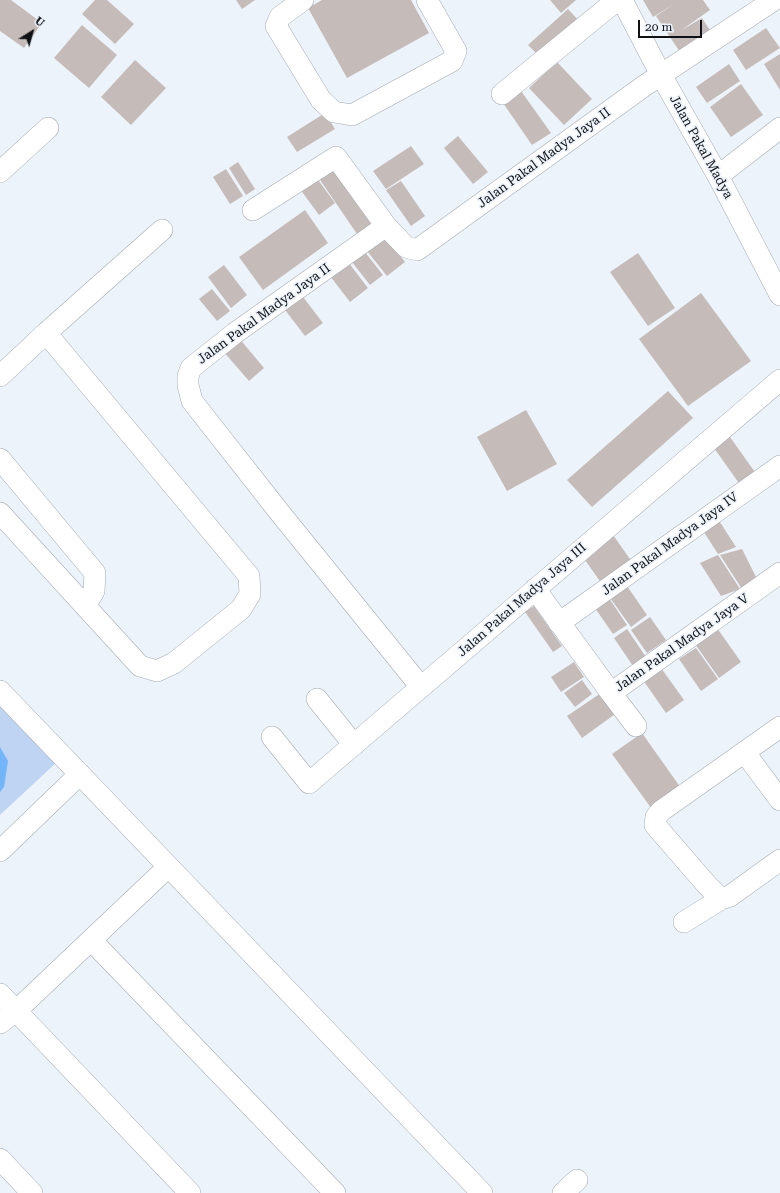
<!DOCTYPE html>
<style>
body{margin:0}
#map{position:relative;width:780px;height:1193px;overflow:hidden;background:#edf3fb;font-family:"Roboto Serif",serif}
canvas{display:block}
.north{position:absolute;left:12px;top:12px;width:40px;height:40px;-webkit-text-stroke:3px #edf3fb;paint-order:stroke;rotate:37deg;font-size:11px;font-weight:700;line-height:16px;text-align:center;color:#0f1114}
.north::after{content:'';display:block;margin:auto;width:14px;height:18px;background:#0f1114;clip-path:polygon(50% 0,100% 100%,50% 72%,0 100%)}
.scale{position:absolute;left:638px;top:20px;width:64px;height:18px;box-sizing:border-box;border:2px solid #0f1114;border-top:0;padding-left:5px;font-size:12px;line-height:14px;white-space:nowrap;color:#0f1114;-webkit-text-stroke:3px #edf3fb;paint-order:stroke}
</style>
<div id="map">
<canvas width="780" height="1193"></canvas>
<div class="north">U</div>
<div class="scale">20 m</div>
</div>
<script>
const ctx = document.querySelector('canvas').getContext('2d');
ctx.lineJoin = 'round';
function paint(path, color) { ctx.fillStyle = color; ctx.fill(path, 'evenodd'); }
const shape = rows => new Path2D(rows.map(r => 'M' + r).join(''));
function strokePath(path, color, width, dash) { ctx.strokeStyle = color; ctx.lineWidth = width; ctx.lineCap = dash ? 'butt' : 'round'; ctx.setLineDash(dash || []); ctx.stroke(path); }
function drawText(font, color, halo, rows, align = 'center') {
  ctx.font = font + ' "Roboto Serif",serif'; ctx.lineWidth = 3.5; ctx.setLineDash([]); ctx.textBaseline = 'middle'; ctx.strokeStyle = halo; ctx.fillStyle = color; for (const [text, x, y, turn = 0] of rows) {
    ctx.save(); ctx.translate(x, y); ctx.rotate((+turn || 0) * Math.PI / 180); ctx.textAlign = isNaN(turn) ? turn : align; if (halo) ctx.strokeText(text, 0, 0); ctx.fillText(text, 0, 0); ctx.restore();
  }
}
const green = shape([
 [0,701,57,762,0,815]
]);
const water = shape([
 [0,747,8,761,4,787,0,792]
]);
const building = shape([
 [0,0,11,0,42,23,24,48,0,31],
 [95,0,107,0,134,24,115,44,82,14],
 [236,0,255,0,242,9],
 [322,0,411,0,429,33,347,78,308,8],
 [550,0,576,0,561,13],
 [643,0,703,0,710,10,680,31,702,18,715,38,684,58,656,16,674,4,653,17],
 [568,9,580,22,541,58,528,45],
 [82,25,117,55,89,88,54,58],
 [766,28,780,48,746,70,733,50],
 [780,54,780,90,764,64],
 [135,60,166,88,131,125,101,97],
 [557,62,592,99,564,125,529,88],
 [729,64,740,81,707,103,696,87],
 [741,84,763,115,731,137,710,107],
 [521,91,551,133,532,145,503,103],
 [325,113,335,129,297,152,287,137],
 [458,136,488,172,473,184,444,148],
 [411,146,424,164,386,189,373,171],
 [336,161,377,220,357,234,316,174],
 [238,162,255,189,246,195,229,168],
 [226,169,243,196,230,204,213,177],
 [313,173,335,203,319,215,297,185],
 [401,181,425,216,411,226,386,190],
 [305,210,328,243,263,290,239,257],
 [385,236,405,262,387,276,367,251],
 [361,247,383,275,370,285,348,257],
 [638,253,675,308,648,326,610,272],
 [345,258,368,288,350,302,327,272],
 [224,265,247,295,231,308,208,277],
 [212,289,230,311,217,321,199,299],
 [300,293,323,323,305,336,282,306],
 [701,293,751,361,688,406,639,339],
 [239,338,264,368,249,381,223,351],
 [668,391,693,418,592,507,567,480],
 [526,410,557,464,507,491,477,437],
 [730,437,757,475,741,486,714,448],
 [716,516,736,547,718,554,700,526],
 [611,532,632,562,602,584,580,553],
 [742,549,757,579,742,589,720,555],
 [718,555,740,589,721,596,700,563],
 [625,583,647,615,631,627,608,595],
 [609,598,627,625,613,634,595,608],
 [534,606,562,646,553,652,525,612],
 [650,617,666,640,647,653,631,630],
 [717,628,741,662,719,678,695,644],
 [627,629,646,657,633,666,614,638],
 [696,648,718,679,701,691,679,659],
 [574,662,584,677,561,692,551,677],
 [661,668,684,700,666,713,643,680],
 [582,680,592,694,575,707,564,693],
 [604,691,618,712,582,738,567,716],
 [642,733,683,791,654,812,612,754]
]);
const minor = shape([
 [303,0,280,17,276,26,321,100,334,112,352,115,452,61,456,51,427,0],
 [622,0,661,75,718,176,780,295],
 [502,94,617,0],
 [0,172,48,128],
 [718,176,780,128],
 [253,210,336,157,386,226],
 [0,376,46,333,162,230],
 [0,459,95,573,94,591,85,606],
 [0,513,140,666,157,671,174,663,241,609,250,594,249,576,46,333],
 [535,589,611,693,780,573],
 [559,623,780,466],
 [421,687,280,513,192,401,188,385,188,376,191,368,235,333,386,226,406,247,417,250,644,86,774,0],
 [0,691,482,1193],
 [611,693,636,726],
 [317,699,354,745],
 [272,737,309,783,780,380],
 [745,753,780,800],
 [0,851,80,774],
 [721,899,730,896,780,860],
 [684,922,721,899,707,885,655,825,656,817,661,811,780,727],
 [91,940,335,1193],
 [0,994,190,1193],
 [0,1023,16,1011,168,867],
 [0,1159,32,1193],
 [563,1193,577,1180]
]);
const streetNames = [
 ["Jalan Pakal Madya",701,147,61],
 ["Jalan Pakal Madya Jaya II",544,158,-36],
 ["Jalan Pakal Madya Jaya II",264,314,-36],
 ["Jalan Pakal Madya Jaya IV",670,544,-36],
 ["Jalan Pakal Madya Jaya III",522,600,-41],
 ["Jalan Pakal Madya Jaya V",682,643,-35]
];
paint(green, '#bfd4f2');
paint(water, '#74b5f9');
paint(building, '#c5bbb8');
strokePath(minor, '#a4aab2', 22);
strokePath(minor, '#fff', 21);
drawText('13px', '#0f1114', '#edf3fb', streetNames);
</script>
